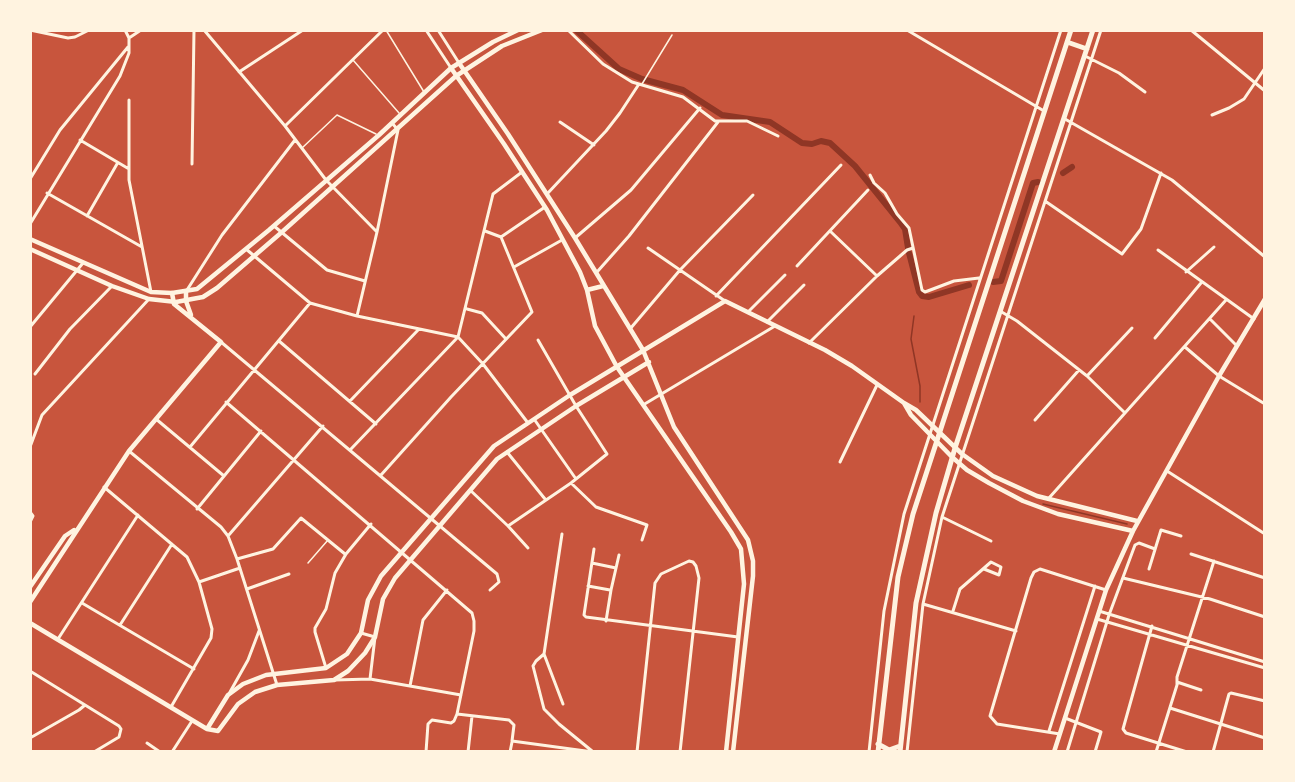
<!DOCTYPE html>
<style>
body{margin:0}
#map{position:relative;width:1295px;height:782px;overflow:hidden;background:#c8553d;font-family:"DM Sans",sans-serif}
canvas{display:block}
.frame{position:absolute;inset:0;border:32px solid #fff3e0;pointer-events:none}
</style>
<div id="map">
<canvas width="1295" height="782"></canvas>
<div class="frame"></div>
</div>
<script>
const ctx = document.querySelector('canvas').getContext('2d');
ctx.lineJoin = 'round';
const shape = rows => new Path2D(rows.map(r => 'M' + r).join(''));
function strokePath(path, color, width, dash) { ctx.strokeStyle = color; ctx.lineWidth = width; ctx.lineCap = dash ? 'butt' : 'round'; ctx.setLineDash(dash || []); ctx.stroke(path); }
const stream = shape([
 [914,316,911,339,920,386,920,402],
 [1043,504,1127,524]
]);
const canal = shape([
 [576,30,619,69,642,79,683,90,722,115,770,122,802,143,812,144,821,141,830,143,855,166,900,222,905,229,908,248],
 [1063,173,1072,167],
 [909,253,919,292,922,296,929,297,969,285],
 [993,282,1001,281,1033,183,1038,182]
]);
const service = shape([
 [386,30,424,92],
 [353,60,399,113],
 [642,84,672,35],
 [302,148,337,115,376,134],
 [308,563,328,540]
]);
const minor = shape([
 [30,30,68,38,75,37,89,30],
 [204,30,285,126,326,180,377,232],
 [426,30,451,68],
 [438,30,459,63],
 [568,30,603,64,632,82,683,97,715,121,747,121,778,136],
 [907,30,1044,111],
 [1191,30,1265,91],
 [129,38,141,30],
 [1085,56,1119,73,1145,92],
 [239,72,303,30],
 [129,100,129,180,151,292],
 [1212,115,1229,108,1244,99,1265,68],
 [1065,119,1172,180,1265,257],
 [560,122,594,145],
 [285,126,383,30],
 [80,140,129,169],
 [192,164,194,30],
 [870,175,874,183,885,193,897,214,909,228,922,290,925,292,954,281,979,278],
 [30,179,60,130,128,47],
 [47,193,142,247],
 [547,194,606,131,620,113,639,84],
 [1045,201,1122,254,1141,229,1161,173],
 [87,216,117,164],
 [30,224,120,76,129,53,129,38,125,30],
 [274,226,327,270,365,281],
 [830,231,877,276],
 [501,237,545,207],
 [575,238,631,190,700,108],
 [648,248,725,301],
 [246,249,310,303,357,316,458,337,483,364,528,423],
 [1158,250,1254,319],
 [797,266,868,190],
 [514,267,562,240],
 [597,272,629,236,718,122],
 [1186,272,1214,247],
 [187,290,222,235,295,140],
 [716,296,841,165],
 [467,309,482,313,506,339],
 [1000,311,1017,321,1087,376,1124,412],
 [748,312,785,275],
 [357,316,377,232,398,130,392,123],
 [1210,319,1236,345],
 [767,322,804,285],
 [30,327,83,263],
 [630,329,680,270,753,195],
 [1155,338,1201,283],
 [279,341,376,424],
 [221,342,497,574,499,582,490,590],
 [809,343,877,276,907,250,913,248],
 [1185,347,1219,376,1265,404],
 [35,374,70,329,112,286],
 [1087,376,1132,328],
 [350,401,419,329],
 [226,402,472,613,474,621,474,631,457,714],
 [643,405,775,326],
 [156,419,224,476],
 [534,419,576,479],
 [1035,420,1079,370],
 [30,447,42,415,149,299],
 [190,447,310,303],
 [351,449,458,337,493,194,522,172],
 [129,451,221,527,228,536,237,559,277,685],
 [507,452,545,499],
 [840,462,877,385],
 [1167,471,1265,534],
 [381,475,451,397,532,312,501,237,485,231],
 [571,483,596,507,647,525,642,540],
 [104,487,187,557,199,582,212,629,211,638,171,707],
 [470,490,508,526,528,548],
 [1049,498,1226,300],
 [197,509,261,431],
 [30,512,33,516,30,522],
 [942,517,991,541],
 [508,526,571,483,607,454,576,406,538,340],
 [562,534,544,654,563,704],
 [228,536,323,426],
 [594,549,584,615,586,617,738,637],
 [1191,554,1265,578],
 [237,559,273,549,301,518,345,554],
 [592,563,616,568],
 [1149,569,1161,530,1181,536],
 [1123,578,1210,599,1265,617],
 [199,582,240,568],
 [588,586,610,590],
 [247,589,289,574],
 [82,603,194,669],
 [923,604,1016,631],
 [953,611,960,589,991,562,1001,567,999,575,984,569],
 [1099,611,1265,662],
 [1097,619,1265,668],
 [606,621,611,590,619,555],
 [120,625,172,544],
 [1152,626,1123,729,1126,733,1187,752],
 [361,633,375,637,370,679],
 [58,639,138,515],
 [544,654,536,661,533,666,544,709,559,724,592,751],
 [326,668,315,632,315,628,326,609,335,573,346,554,371,524],
 [30,671,119,726,121,729,119,737,94,752],
 [335,680,370,679,461,695],
 [1177,682,1201,690],
 [410,686,423,620,447,590],
 [230,692,248,660,259,631],
 [1170,708,1265,738],
 [1065,718,1101,732,1095,752],
 [1049,731,1095,586],
 [1060,734,997,724,990,716,1031,578,1034,572,1040,569,1106,590],
 [30,738,79,710,85,705],
 [147,743,160,752],
 [172,752,192,721],
 [426,752,428,724,432,720,451,723,454,721,457,714,509,720,514,725,512,741,593,752],
 [468,752,472,716],
 [510,752,512,742],
 [637,752,655,583,661,574,689,561,693,562,696,566,699,578,680,752],
 [869,752,884,611,904,514,1061,30],
 [907,752,923,604,942,517,1101,30],
 [1067,752,1109,615,1135,545,1139,543,1155,549],
 [1156,752,1177,685,1177,677,1214,561],
 [1213,752,1229,694,1231,693,1265,701]
]);
const tertiary = shape([
 [459,63,508,134,575,238,643,350,674,427,748,540,753,561,753,576,733,752],
 [451,68,504,144,547,210,580,272,587,290,595,326,617,367,731,532,741,549,744,584,726,752],
 [587,290,603,286],
 [186,291,186,301,191,315],
 [904,403,911,415,952,457,967,470,989,483,1023,501,1058,514,1133,531],
 [30,587,65,536,74,530],
 [30,602,129,451,221,342,174,304,172,293],
 [30,623,207,729,218,731,238,704,255,692,277,685,334,680,348,671,365,653,375,637,383,599,395,578,497,459,576,406,649,362],
 [207,729,228,695,243,684,266,675,326,668,347,654,361,633,368,600,381,576,494,446,570,395,725,301,825,350,852,366,904,403,916,410,962,454,993,476,1037,496,1137,521],
 [1054,752,1106,590,1133,531,1219,376,1265,299]
]);
const secondary = shape([
 [30,239,151,292,172,293,197,289,269,230,379,135,451,68,493,42,518,30],
 [30,249,112,286,149,299,176,302,203,297,217,288,282,232,456,76,502,46,542,30]
]);
const trunk = shape([
 [1067,42,1087,49],
 [878,744,889,750,900,746],
 [878,752,898,577,913,514,1071,30],
 [900,752,916,603,936,513,955,448,1093,30]
]);
strokePath(stream, '#8f3625', 1.5);
strokePath(canal, '#8f3625', 6);
strokePath(service, '#fff3e0', 1.5);
strokePath(minor, '#fff3e0', 3);
strokePath(tertiary, '#fff3e0', 4.5);
strokePath(secondary, '#fff3e0', 4.5);
strokePath(trunk, '#fff3e0', 5);
</script>
